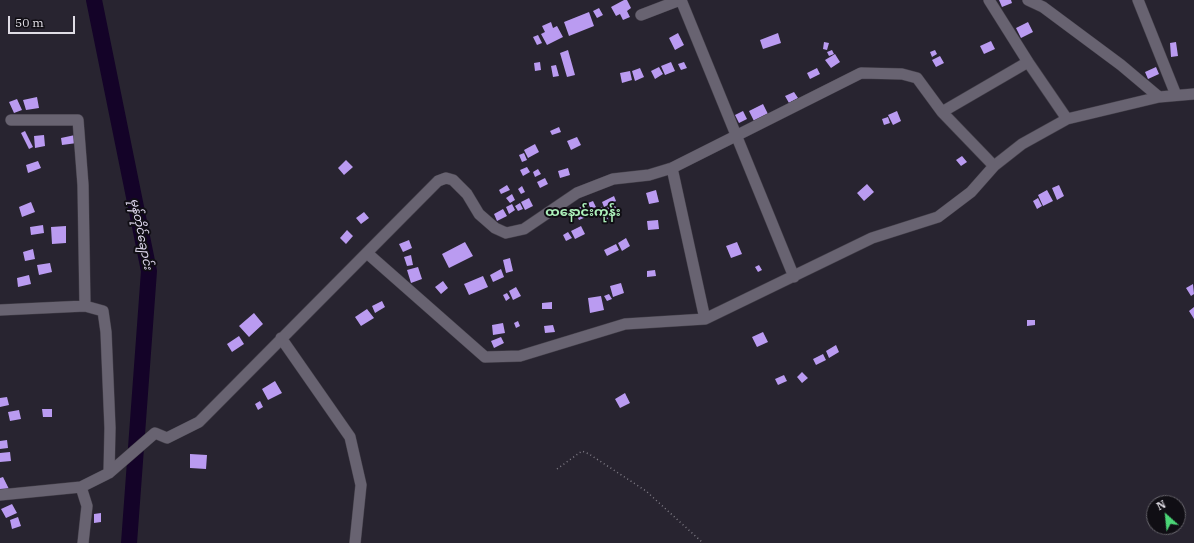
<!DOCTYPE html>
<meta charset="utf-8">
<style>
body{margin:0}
#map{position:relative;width:1194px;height:543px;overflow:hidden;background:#282430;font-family:"IBM Plex Serif",serif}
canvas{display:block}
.north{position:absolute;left:1146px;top:495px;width:40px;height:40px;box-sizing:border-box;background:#100e14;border:1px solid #636168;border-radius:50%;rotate:333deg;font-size:11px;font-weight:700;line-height:16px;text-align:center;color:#e0dde5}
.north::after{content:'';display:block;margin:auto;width:14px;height:18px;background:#4bd677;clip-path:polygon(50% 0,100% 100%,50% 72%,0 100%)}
.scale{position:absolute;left:8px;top:16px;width:67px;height:18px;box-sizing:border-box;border:2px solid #e0dde5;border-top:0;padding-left:5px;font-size:12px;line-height:14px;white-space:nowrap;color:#e0dde5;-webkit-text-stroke:3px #100e14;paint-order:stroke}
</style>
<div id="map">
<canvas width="1194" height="543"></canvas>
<div class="north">N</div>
<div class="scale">50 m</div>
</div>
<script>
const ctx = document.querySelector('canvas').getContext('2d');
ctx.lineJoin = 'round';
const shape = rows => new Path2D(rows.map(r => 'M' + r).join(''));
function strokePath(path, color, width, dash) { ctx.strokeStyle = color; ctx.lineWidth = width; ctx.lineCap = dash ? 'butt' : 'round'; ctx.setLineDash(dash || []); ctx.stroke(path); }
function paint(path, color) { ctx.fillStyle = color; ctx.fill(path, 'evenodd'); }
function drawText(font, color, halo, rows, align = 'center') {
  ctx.font = font + ' "IBM Plex Serif","Noto Sans Myanmar",serif'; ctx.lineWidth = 4; ctx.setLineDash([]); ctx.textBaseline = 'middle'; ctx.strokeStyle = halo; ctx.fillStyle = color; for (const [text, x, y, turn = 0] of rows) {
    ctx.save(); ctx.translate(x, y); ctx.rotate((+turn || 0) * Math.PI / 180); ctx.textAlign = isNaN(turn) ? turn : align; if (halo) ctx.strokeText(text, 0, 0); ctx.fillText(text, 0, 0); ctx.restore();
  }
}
const river = shape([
 [94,0,149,271,129,543]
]);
const building = shape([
 [624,0,627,0,631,8,627,11,630,17,623,20,620,14,616,16,611,7],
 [999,0,1011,0,1012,3,1002,7],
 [599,8,603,15,597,18,593,11],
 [589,12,594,26,569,36,564,22],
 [551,22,553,28,557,26,563,37,547,45,541,34,545,32,542,26],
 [1028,22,1033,32,1021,38,1016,28],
 [678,33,684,45,675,50,669,38],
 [778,33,781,43,763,49,760,40],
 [538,35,542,43,537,45,533,37],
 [991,41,995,49,984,54,980,46],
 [824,42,829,43,827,50,823,49],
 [1176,42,1178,56,1171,57,1170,43],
 [568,50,575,75,567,77,560,53],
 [832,50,834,54,829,56,827,52],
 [935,50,937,54,932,57,930,52],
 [835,54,840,62,831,68,825,60],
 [940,56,944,63,936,67,932,60],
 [540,62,541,70,535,71,534,63],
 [671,62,675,71,665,75,661,66],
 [684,62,687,68,681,70,678,64],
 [556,65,559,76,553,77,551,66],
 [659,67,663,74,655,79,651,71],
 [1156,67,1159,74,1148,79,1145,72],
 [640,68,644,77,635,81,632,71],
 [817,68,820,74,810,79,807,73],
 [630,71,632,80,622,83,620,73],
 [794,92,798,98,789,103,785,96],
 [37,97,39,108,26,110,23,100],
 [17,99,22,110,14,113,9,102],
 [763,104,768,114,754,121,749,111],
 [743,111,747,119,739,123,735,115],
 [897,111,901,121,893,125,888,115],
 [888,117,890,123,884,125,882,119],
 [559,127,561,132,552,135,550,131],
 [25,131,33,147,29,149,21,133],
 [44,135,45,146,35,148,34,136],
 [75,135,77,143,62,145,61,138],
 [577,137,581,145,571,150,567,141],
 [535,144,539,152,528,158,524,150],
 [524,153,527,160,522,162,519,155],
 [962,156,967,162,961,166,956,160],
 [346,160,353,167,344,175,338,168],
 [38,161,41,168,28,173,26,165],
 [527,167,530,172,523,176,520,170],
 [568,168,570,175,560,178,558,171],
 [538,169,541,174,535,177,533,172],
 [545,178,548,184,540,188,537,182],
 [867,184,874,192,864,201,857,193],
 [507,185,510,190,501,194,499,190],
 [1059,185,1064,196,1057,200,1052,188],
 [522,186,525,192,521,194,518,189],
 [656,190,659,202,649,204,646,193],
 [1047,190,1053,201,1043,206,1038,195],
 [512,194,515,200,510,203,506,198],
 [614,196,616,201,604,207,602,202],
 [529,198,533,206,525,210,521,202],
 [1038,198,1042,206,1037,209,1033,201],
 [593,201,596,207,591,209,588,203],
 [31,202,35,212,22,217,19,207],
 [520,203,523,209,518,211,515,206],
 [512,204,515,210,509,214,506,207],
 [614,204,616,208,607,212,605,209],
 [581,207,586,217,579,220,574,210],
 [602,207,608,219,604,221,598,209],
 [503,209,507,216,497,221,494,214],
 [364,212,369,218,361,224,356,218],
 [658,220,659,229,648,230,647,221],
 [43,225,44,233,31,235,30,227],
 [66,226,66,243,52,244,51,227],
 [581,226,585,234,575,239,571,231],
 [347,230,353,236,346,244,340,238],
 [568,232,572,238,566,241,563,235],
 [626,238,630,246,622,251,618,243],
 [409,240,412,248,403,252,399,244],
 [465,242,473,256,449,268,442,254],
 [737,242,742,254,731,258,726,246],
 [616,244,619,250,607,256,604,250],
 [33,249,35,259,25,261,23,252],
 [411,255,413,265,407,266,404,257],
 [510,258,513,271,506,273,503,260],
 [50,263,52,272,39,275,37,265],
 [759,265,762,270,758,272,755,267],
 [418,267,422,279,411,283,407,270],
 [501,269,504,277,493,282,490,275],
 [655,270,656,276,647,277,647,271],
 [29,275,31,284,18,287,17,278],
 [483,276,488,287,469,295,464,284],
 [443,281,448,288,441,294,435,287],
 [621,283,624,293,613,297,610,286],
 [1193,284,1194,294,1191,296,1186,288],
 [516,287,521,296,513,300,509,291],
 [507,293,510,298,506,301,503,295],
 [609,294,612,299,607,301,604,296],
 [601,296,604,310,590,313,588,298],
 [382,301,385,307,375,313,372,306],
 [552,302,552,309,542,309,542,303],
 [1194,307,1194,319,1189,311],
 [367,309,374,318,361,326,355,317],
 [254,313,263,324,249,337,239,326],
 [1027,320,1035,320,1035,325,1027,326],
 [518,321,520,326,516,328,514,323],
 [503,323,505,333,493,335,492,325],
 [553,325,555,332,545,333,544,326],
 [763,332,768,342,757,347,752,337],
 [239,336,244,344,232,352,227,344],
 [501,337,504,343,494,348,491,341],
 [836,345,839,352,829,358,826,351],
 [823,354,826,360,816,365,813,359],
 [802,372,808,378,802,383,797,377],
 [784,375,787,381,778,385,775,379],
 [275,381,282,393,268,400,262,389],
 [625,393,630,403,620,408,615,399],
 [7,397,9,405,0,407,0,398],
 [260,401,263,407,258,410,255,404],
 [42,409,52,409,52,417,43,417],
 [19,410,21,419,10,421,8,412],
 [7,440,8,448,0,449,0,441],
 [10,452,11,461,0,462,0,453],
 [190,454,207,455,206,469,190,468],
 [3,477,9,489,0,493,0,478],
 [12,504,17,513,6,518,1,509],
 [101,513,101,522,94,523,94,514],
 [18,517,21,526,12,529,10,520]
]);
const path = shape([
 [557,469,582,451,589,454,646,491,703,543]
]);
const minor = shape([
 [681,0,794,277],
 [989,0,1028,62,1067,119],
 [1028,0,1043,7,1121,65,1159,97],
 [1138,0,1176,95],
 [641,15,680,0],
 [942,112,1028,62],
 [672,168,705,319],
 [367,253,485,357,520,356,625,324,705,319,872,238,938,217,971,192,994,166,1022,144,1067,119,1159,97,1194,94],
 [85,306,103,311,106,332,110,428,109,473],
 [0,310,85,306,83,185,78,120,11,120],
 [281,338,350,437,361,485,355,543],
 [81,487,87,506,83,543],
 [0,495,81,487,109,473,155,433,167,438,199,422,438,181,446,178,453,180,467,194,479,214,495,228,506,233,524,229,577,193,613,179,649,175,672,168,861,73,902,74,917,78,942,112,994,166]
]);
const waterNames = [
 ["မုန်တိုင်ချောင်း",141,234,79]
];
const quarterNames = [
 ["ထနောင်းကုန်း",583,212]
];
strokePath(river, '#140328', 16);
paint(building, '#ba9bf1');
strokePath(minor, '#433f49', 12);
strokePath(path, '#807d87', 1.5, [1, 3]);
strokePath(minor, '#686371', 11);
drawText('italic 12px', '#e1daf0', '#100e14', waterNames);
drawText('bold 13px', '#acf0ba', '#100e14', quarterNames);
</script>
